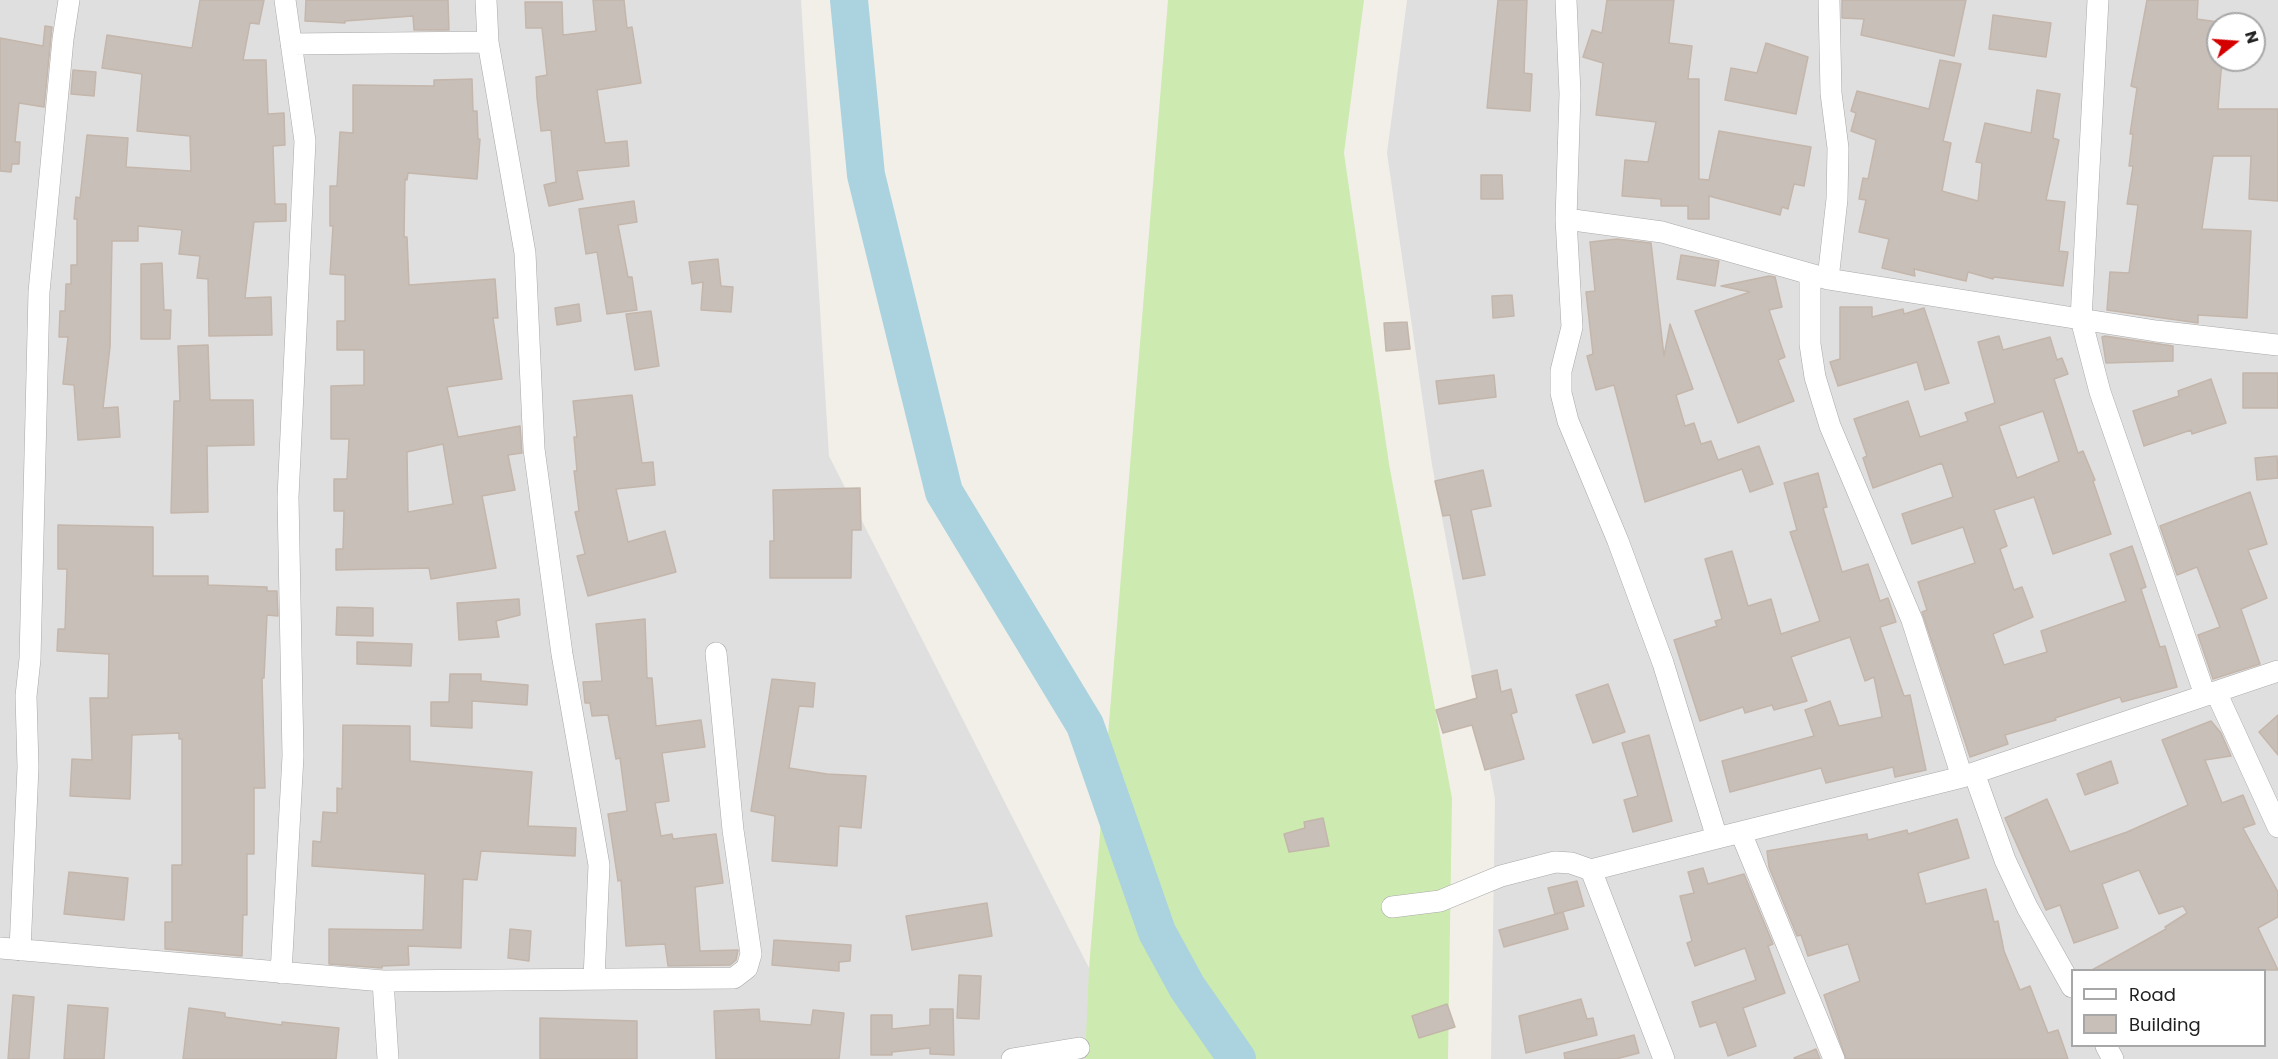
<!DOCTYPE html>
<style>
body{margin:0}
#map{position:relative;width:2278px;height:1059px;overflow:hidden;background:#f2efe9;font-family:Poppins,sans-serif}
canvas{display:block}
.legend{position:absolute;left:2071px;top:969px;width:195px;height:78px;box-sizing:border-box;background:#fff;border:2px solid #a7a7a7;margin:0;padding:8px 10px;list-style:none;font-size:18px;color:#222}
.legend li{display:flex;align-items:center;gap:12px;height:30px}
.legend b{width:30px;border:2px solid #a7a7a7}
.north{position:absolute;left:2206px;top:12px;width:60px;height:60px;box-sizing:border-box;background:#fff;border:2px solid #a7a7a7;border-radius:50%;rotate:73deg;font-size:16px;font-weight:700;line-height:24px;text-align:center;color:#222}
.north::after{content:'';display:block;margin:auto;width:21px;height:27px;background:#d40000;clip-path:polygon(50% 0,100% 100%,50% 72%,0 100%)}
</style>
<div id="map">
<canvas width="2278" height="1059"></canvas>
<ul class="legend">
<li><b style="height:8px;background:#fff"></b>Road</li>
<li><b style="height:16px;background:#c7bfb8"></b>Building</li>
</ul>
<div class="north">N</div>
</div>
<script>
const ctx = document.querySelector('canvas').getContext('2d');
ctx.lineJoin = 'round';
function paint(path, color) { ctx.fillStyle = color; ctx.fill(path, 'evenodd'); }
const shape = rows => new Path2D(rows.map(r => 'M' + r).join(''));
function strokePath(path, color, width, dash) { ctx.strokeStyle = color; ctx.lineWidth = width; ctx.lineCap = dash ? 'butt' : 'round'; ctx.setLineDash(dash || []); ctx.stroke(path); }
const residential = shape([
 [0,0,801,0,829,456,1089,968,1110,1059,0,1059],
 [1407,0,2278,0,2278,1059,1491,1059,1495,799,1432,465,1387,153],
 [2218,24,2254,24,2254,60,2218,60],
 [2072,970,2264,970,2264,1046,2072,1046]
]);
const grass = shape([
 [1168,0,1364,0,1344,153,1389,464,1452,798,1448,1059,1085,1059,1089,968]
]);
const river = shape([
 [849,0,866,175,944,492,1085,725,1157,932,1187,987,1237,1059]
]);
const building = shape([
 [200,0,264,0,259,24,250,23,243,60,266,60,268,114,284,113,285,145,273,146,275,204,286,204,286,221,254,222,245,298,271,297,272,335,209,336,208,279,197,278,200,256,179,254,182,230,138,226,138,241,112,241,110,347,103,408,118,407,120,437,78,440,74,385,63,384,68,337,59,337,60,311,65,311,66,284,71,284,71,265,77,265,77,219,74,219,76,197,80,198,87,135,128,138,126,167,191,171,190,136,137,131,142,74,102,68,107,35,192,48,200,0],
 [306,0,448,0,449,30,414,30,413,16,345,21,345,23,305,21,306,0],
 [593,0,624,0,627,28,632,27,641,83,597,90,605,143,627,141,629,166,577,171,583,199,549,206,544,185,556,182,551,130,541,131,537,98,536,77,547,75,542,28,526,28,525,2,562,2,563,35,596,31,593,0],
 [1498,0,1527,0,1524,73,1532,74,1530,111,1487,108,1498,0],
 [1607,0,1674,0,1669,43,1692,46,1688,79,1699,79,1699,179,1709,180,1719,131,1811,147,1804,186,1794,184,1788,209,1782,207,1780,215,1709,196,1709,219,1688,219,1688,206,1661,206,1661,199,1622,196,1625,160,1648,162,1656,122,1596,115,1603,63,1583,57,1592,30,1602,33,1607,0],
 [1842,0,1966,0,1954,56,1861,35,1864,19,1842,18,1842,0],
 [2147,0,2198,0,2197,19,2218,22,2218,60,2222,60,2218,109,2278,109,2278,201,2249,199,2251,156,2213,156,2202,229,2251,231,2247,318,2198,315,2198,323,2107,310,2110,272,2129,273,2138,205,2127,204,2133,166,2129,166,2133,134,2130,134,2137,88,2131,86,2147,0],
 [1993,15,2051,23,2046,57,1989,49,1993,15],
 [45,26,52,27,44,107,19,103,15,142,20,142,19,164,12,164,11,172,0,171,0,38,43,46,45,26],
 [1766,43,1808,57,1796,114,1725,100,1731,68,1757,73,1766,43],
 [1940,60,1961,64,1943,141,1951,143,1942,191,1978,201,1982,163,1976,162,1985,123,2031,133,2037,90,2060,94,2053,138,2059,140,2046,200,2065,202,2059,251,2068,252,2063,286,1994,277,1993,279,1968,272,1966,281,1914,269,1915,276,1882,268,1889,239,1859,232,1866,200,1859,199,1863,178,1868,179,1876,140,1851,131,1856,113,1851,111,1857,91,1929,109,1940,60],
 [73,70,96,72,94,96,71,94,73,70],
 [472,79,473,111,477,111,478,139,480,139,477,179,408,173,407,180,405,179,404,237,407,237,409,285,495,279,498,318,493,318,502,379,447,387,458,437,520,426,522,453,508,455,515,490,482,496,496,568,431,579,429,568,336,570,336,549,343,549,344,511,334,511,334,479,347,479,349,439,331,439,331,386,364,385,364,350,337,350,337,321,345,321,345,275,330,274,333,226,330,226,330,186,337,186,340,132,353,133,353,85,434,86,434,80,472,79],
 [443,444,453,504,408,512,407,452,443,444],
 [1481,175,1502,175,1503,199,1481,199,1481,175],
 [634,201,637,222,618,225,628,277,632,277,637,310,607,314,597,252,586,254,579,209,634,201],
 [1617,239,1651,243,1664,356,1670,324,1693,389,1676,395,1685,426,1694,423,1701,444,1711,441,1718,460,1759,446,1773,484,1750,492,1742,469,1645,502,1614,385,1596,390,1587,356,1593,354,1586,292,1595,291,1590,242,1617,239],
 [1681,255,1719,261,1715,286,1677,279,1681,255],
 [718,259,721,286,733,287,731,312,701,310,703,282,692,284,689,262,718,259],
 [162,263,164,310,171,310,170,339,141,339,141,264,162,263],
 [1769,276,1775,277,1782,307,1769,310,1785,357,1778,360,1794,401,1738,423,1695,311,1750,292,1721,286,1769,276],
 [1512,295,1514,316,1493,318,1492,296,1512,295],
 [579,304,581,321,557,325,555,308,579,304],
 [1840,307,1872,307,1872,317,1903,309,1904,314,1924,308,1949,383,1925,390,1917,362,1838,386,1830,362,1840,359,1840,307],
 [651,311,659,366,635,370,626,314,651,311],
 [1407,322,1410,349,1386,351,1384,323,1407,322],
 [1999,336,2003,350,2050,337,2057,360,2062,358,2068,374,2054,379,2078,453,2083,451,2095,480,2093,481,2111,534,2053,554,2034,497,1994,510,2007,546,2000,549,2014,590,2022,587,2033,617,1993,634,2004,665,2047,652,2041,631,2126,601,2110,554,2132,546,2146,587,2141,589,2160,647,2165,646,2177,687,2122,702,2120,697,2055,718,2056,720,2005,735,2008,744,1970,757,1922,612,1927,610,1918,582,1975,563,1963,527,1912,544,1902,514,1953,497,1942,463,1873,488,1863,458,1867,456,1854,419,1908,401,1920,437,1968,421,1965,413,1995,403,1978,342,1999,336],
 [2043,411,2059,461,2017,478,1999,426,2043,411],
 [2105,336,2173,346,2173,361,2106,363,2102,337,2105,336],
 [208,345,210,400,253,400,254,445,207,446,208,512,171,513,174,401,180,401,178,346,208,345],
 [2243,373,2278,373,2278,408,2243,408,2243,373],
 [1494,375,1496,397,1439,404,1436,381,1494,375],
 [2211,379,2226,423,2192,434,2191,430,2144,446,2133,411,2179,396,2178,391,2211,379],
 [632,395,642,463,653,462,655,485,616,489,628,542,665,531,676,572,588,596,577,556,585,554,575,512,579,511,574,471,577,471,574,437,577,437,573,401,632,395],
 [2277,456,2278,478,2257,480,2255,458,2277,456],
 [1483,470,1491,506,1471,510,1485,575,1463,579,1450,515,1443,516,1435,481,1483,470],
 [1818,473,1827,507,1823,508,1842,572,1868,564,1880,601,1888,598,1896,622,1880,627,1904,696,1910,695,1926,770,1895,777,1893,767,1826,783,1821,768,1730,792,1722,761,1814,736,1805,710,1830,701,1839,726,1882,717,1874,677,1865,681,1850,637,1791,657,1807,701,1774,710,1772,705,1745,713,1743,707,1700,721,1674,640,1717,626,1715,621,1722,619,1705,559,1732,551,1748,606,1771,599,1781,634,1820,621,1790,532,1797,530,1784,483,1818,473],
 [860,488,861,530,852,530,851,578,770,578,770,541,774,541,773,490,860,488],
 [2250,492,2267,544,2248,550,2267,598,2241,609,2260,664,2213,679,2198,635,2220,627,2197,567,2177,575,2160,526,2250,492],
 [58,525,153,527,153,576,208,576,208,585,267,587,267,591,277,591,278,616,267,615,264,678,262,678,265,788,254,788,254,854,247,854,247,915,243,915,242,956,165,949,165,922,172,922,172,865,182,865,182,739,179,739,179,733,132,735,130,799,70,796,72,759,92,760,90,698,108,698,109,654,57,651,58,629,65,629,67,569,58,569,58,525],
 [519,599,520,615,496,621,499,637,459,640,457,603,519,599],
 [337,607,373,608,373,636,336,635,337,607],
 [645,619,647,678,652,678,656,726,701,720,705,747,662,753,669,801,655,803,661,836,672,834,673,839,716,834,723,883,695,887,700,951,738,950,736,960,730,965,668,966,665,944,626,946,621,880,618,881,608,814,627,811,620,758,616,759,608,715,592,716,590,703,585,703,583,682,602,681,596,624,645,619],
 [357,642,412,644,411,666,357,664,357,642],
 [1497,670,1501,692,1511,689,1517,712,1511,714,1524,759,1485,770,1472,725,1443,733,1436,710,1477,698,1472,676,1497,670],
 [450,674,481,674,481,681,528,685,527,705,472,701,472,728,431,726,431,702,449,702,450,674],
 [772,679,815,683,813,707,799,706,789,768,827,774,866,776,861,828,839,826,837,866,772,861,775,816,751,811,772,679],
 [1608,684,1625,732,1593,743,1576,695,1608,684],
 [2278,715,2278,755,2259,732,2278,715],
 [2211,721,2221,733,2231,756,2205,760,2222,803,2243,795,2255,824,2243,828,2278,892,2278,917,2258,928,2278,970,2092,970,2166,929,2165,927,2187,913,2183,906,2159,914,2139,870,2102,884,2118,928,2074,943,2060,905,2046,910,2005,818,2047,799,2070,852,2127,832,2188,805,2162,740,2211,721],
 [343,725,410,726,410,761,532,772,528,826,576,828,575,856,481,851,477,880,463,879,461,948,408,946,409,965,382,966,382,968,329,964,329,929,423,930,425,874,312,866,313,841,321,842,323,812,337,813,337,788,342,789,343,725],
 [1649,735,1672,821,1633,832,1624,800,1638,796,1622,743,1649,735],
 [2111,761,2118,783,2085,795,2077,774,2111,761],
 [1323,818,1329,846,1289,852,1284,834,1305,828,1304,822,1323,818],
 [1957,819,1969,858,1918,873,1926,904,1986,889,1994,922,1998,921,2004,951,2020,990,2030,986,2048,1033,2058,1030,2068,1059,1846,1059,1824,995,1860,981,1848,944,1808,956,1801,935,1797,936,1769,867,1767,851,1867,834,1868,840,1907,830,1908,834,1957,819],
 [1703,868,1708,884,1744,874,1773,944,1768,946,1785,993,1743,1008,1756,1046,1728,1056,1716,1022,1700,1027,1692,1002,1756,980,1745,948,1695,966,1687,943,1692,941,1680,896,1694,893,1688,872,1703,868],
 [69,872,128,878,124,920,64,914,69,872],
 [1577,881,1584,906,1555,914,1548,888,1577,881],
 [987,903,992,936,912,950,906,916,987,903],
 [1563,912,1568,929,1504,947,1499,930,1563,912],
 [510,929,531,931,529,961,508,958,510,929],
 [774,940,851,945,850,961,839,962,839,971,772,965,774,940],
 [959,975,981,976,979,1019,957,1018,959,975],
 [13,995,34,997,29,1059,8,1059,13,995],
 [1581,999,1587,1019,1593,1018,1597,1035,1526,1053,1519,1016,1581,999],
 [1447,1004,1455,1027,1419,1038,1412,1016,1447,1004],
 [68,1005,108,1008,104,1059,64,1059,68,1005],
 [189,1008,225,1013,225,1017,282,1025,282,1022,339,1028,336,1059,183,1059,189,1008],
 [759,1009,760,1021,811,1025,813,1010,844,1013,839,1059,716,1059,714,1011,759,1009],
 [930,1009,953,1009,954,1055,930,1054,930,1048,892,1052,892,1055,871,1055,871,1015,892,1015,892,1029,930,1025,930,1009],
 [540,1018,637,1021,637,1059,540,1059,540,1018],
 [1634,1035,1639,1053,1616,1059,1565,1059,1564,1053,1634,1035],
 [1816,1049,1820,1059,1795,1059,1794,1058,1816,1049]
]);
const street = shape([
 [486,0,488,42,525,253,534,449,562,654,599,865,594,979],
 [1566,0,1570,94,1566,219,1572,327,1561,371,1561,393,1568,421,1618,541,1663,663,1717,838,1962,777,2278,671],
 [2098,0,2081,319,2100,392,2205,695],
 [291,44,488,42],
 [1566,219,1662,232,1828,279,2156,331,2278,345],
 [1810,274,1810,344,1815,377,1830,426,1912,620,1962,777],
 [1828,279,1837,199,1838,148,1831,93,1829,0],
 [2216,692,2278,827],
 [1974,773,2005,860,2027,907,2072,987],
 [1741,833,1834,1059],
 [1591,870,1664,1059],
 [1392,907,1440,901,1501,876,1555,862,1571,863,1591,870,1717,838],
 [0,948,383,981,734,978,747,968,751,954,733,830,716,653],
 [20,950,28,767,26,696,30,659,39,292,63,39,69,0],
 [281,973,293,756,288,497,305,141,285,0],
 [383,981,388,1059],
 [2106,1046,2113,1059],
 [1012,1059,1079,1048]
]);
paint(residential, '#e0dfdf');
paint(grass, '#cdebb0');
strokePath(river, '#aad3df', 38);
paint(building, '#c7bfb8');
strokePath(building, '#c4b6ab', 1.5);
strokePath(street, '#a9a9a9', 22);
strokePath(street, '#fff', 21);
</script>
